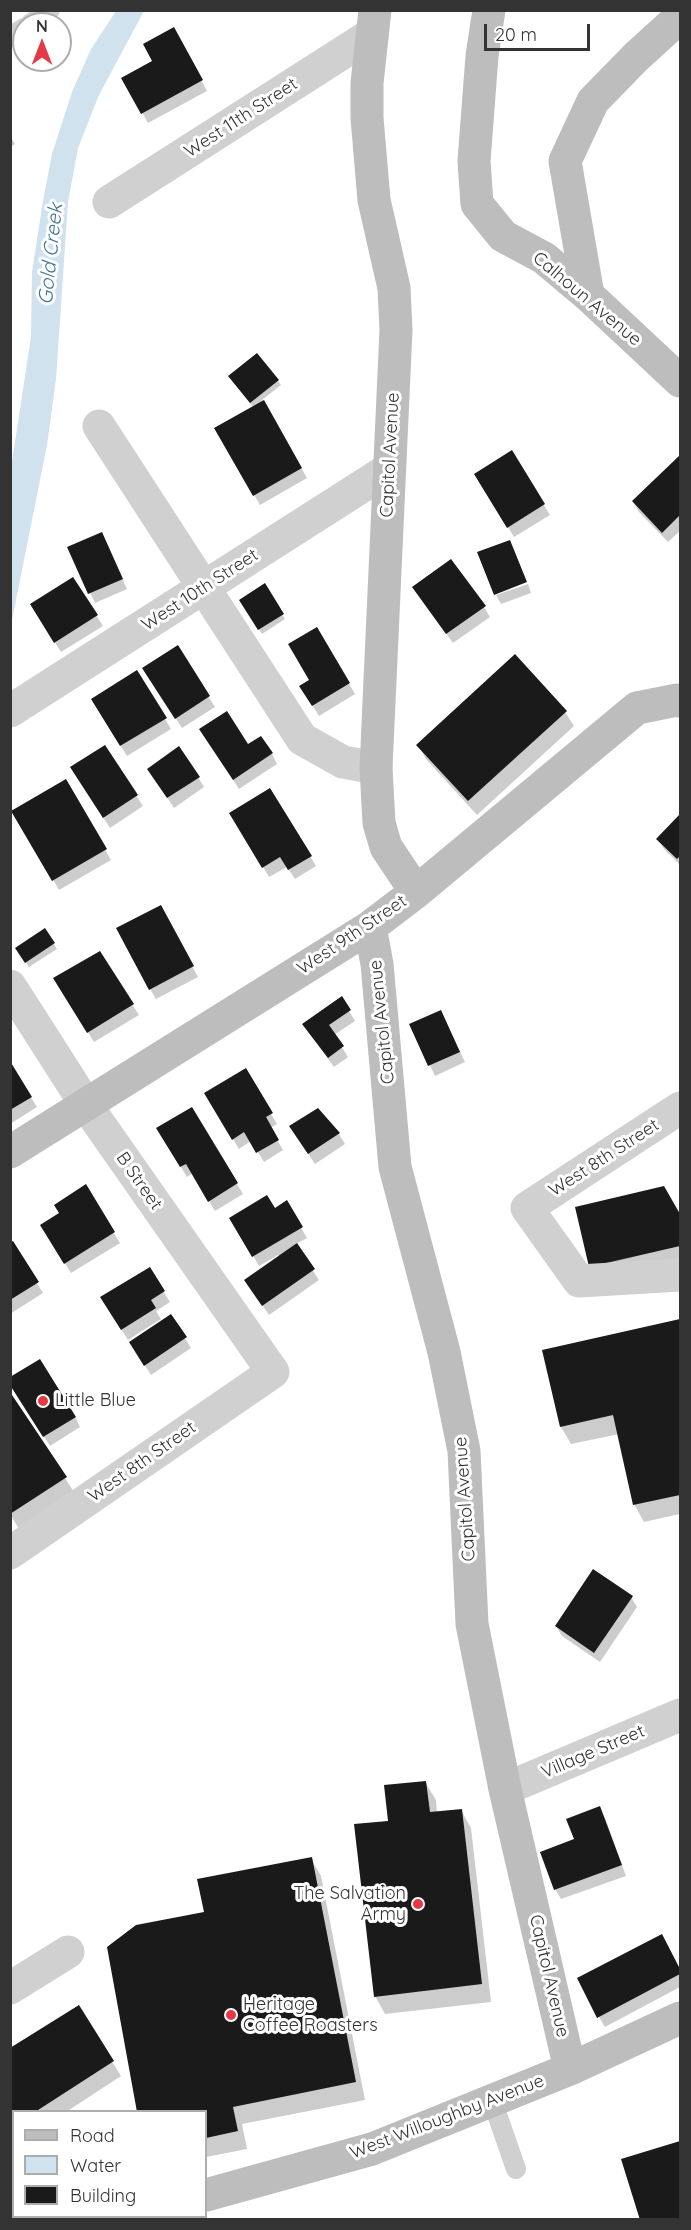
<!DOCTYPE html>
<style>
body{margin:0}
#map{position:relative;width:691px;height:2230px;overflow:hidden;background:#fff;font-family:Quicksand,sans-serif}
canvas{display:block}
.frame{position:absolute;inset:0;border:12px solid #333;pointer-events:none}
.legend{position:absolute;left:12px;top:2110px;width:195px;height:108px;box-sizing:border-box;background:#fff;border:2px solid #adadad;margin:0;padding:8px 10px;list-style:none;font-size:18px;color:#333}
.legend li{display:flex;align-items:center;gap:12px;height:30px}
.legend b{width:30px;border:2px solid #adadad}
.north{position:absolute;left:12px;top:12px;width:60px;height:60px;box-sizing:border-box;background:#fff;border:2px solid #adadad;border-radius:50%;rotate:0deg;font-size:16px;font-weight:700;line-height:24px;text-align:center;color:#333}
.north::after{content:'';display:block;margin:auto;width:21px;height:27px;background:#e63946;clip-path:polygon(50% 0,100% 100%,50% 72%,0 100%)}
.scale{position:absolute;left:484px;top:24px;width:106px;height:27px;box-sizing:border-box;border:3px solid #333;border-top:0;padding-left:8px;font-size:18px;line-height:21px;white-space:nowrap;color:#333;-webkit-text-stroke:4px #fff;paint-order:stroke}
</style>
<div id="map">
<canvas width="691" height="2230"></canvas>
<div class="frame"></div>
<ul class="legend">
<li><b style="height:8px;background:#bdbdbd"></b>Road</li>
<li><b style="height:16px;background:#cfe2ee"></b>Water</li>
<li><b style="height:16px;background:#1a1a1a"></b>Building</li>
</ul>
<div class="north">N</div>
<div class="scale">20 m</div>
</div>
<script>
const ctx = document.querySelector('canvas').getContext('2d');
ctx.lineJoin = 'round';
function paint(path, color) { ctx.fillStyle = color; ctx.fill(path, 'evenodd'); }
const shape = rows => new Path2D(rows.map(r => 'M' + r).join(''));
function strokePath(path, color, width, dash) { ctx.strokeStyle = color; ctx.lineWidth = width; ctx.lineCap = dash ? 'butt' : 'round'; ctx.setLineDash(dash || []); ctx.stroke(path); }
function drawText(font, color, halo, rows, align = 'center') {
  ctx.font = font + ' Quicksand,sans-serif'; ctx.lineWidth = 6; ctx.setLineDash([]); ctx.textBaseline = 'middle'; ctx.strokeStyle = halo; ctx.fillStyle = color; for (const [text, x, y, turn = 0] of rows) {
    ctx.save(); ctx.translate(x, y); ctx.rotate((+turn || 0) * Math.PI / 180); ctx.textAlign = isNaN(turn) ? turn : align; if (halo) ctx.strokeText(text, 0, 0); ctx.fillText(text, 0, 0); ctx.restore();
  }
}
const water = shape([
 [116,11,144,11,99,95,78,148,68,202,56,379,47,445,11,625,11,468,31,337,32,272,43,201,52,154,72,92,91,49]
]);
const shadow = shape([
 [174,29,207,91,148,123,123,78,154,62],
 [10,136,15,144,10,147],
 [233,381,278,381,281,385,262,400,307,478,260,505,216,428,253,407],
 [511,452,550,515,514,537,476,474],
 [680,457,680,531,668,542,639,512,633,502],
 [101,533,127,589,95,603,69,548],
 [73,579,103,626,61,652,38,615],
 [528,584,531,593,501,604,496,595],
 [264,586,285,619,262,634,241,601],
 [420,597,484,607,490,617,453,643],
 [317,629,355,694,319,716,301,686,311,680],
 [177,648,215,707,182,728,150,678],
 [137,672,171,729,127,756,98,709],
 [565,712,574,726,477,815,426,759,418,745],
 [207,740,248,746,272,754,277,764,239,789],
 [105,747,143,806,110,828,78,778],
 [198,777,204,787,174,808,155,779],
 [66,782,111,860,59,890,13,811],
 [270,790,316,866,295,879,287,867,269,877,231,813],
 [680,816,680,865,664,849,658,839],
 [166,917,198,977,156,999,150,989],
 [45,930,57,949,29,967,17,948],
 [99,953,139,1015,94,1042,61,989],
 [349,1011,355,1021,334,1035,348,1057,334,1067,310,1034],
 [446,1022,465,1062,435,1076,411,1025],
 [10,1064,37,1107,10,1124],
 [245,1070,277,1124,270,1128,283,1150,264,1162,251,1141,239,1149,206,1094],
 [192,1109,243,1194,215,1211,193,1173,187,1177,158,1129],
 [317,1110,339,1134,345,1144,315,1164,297,1137],
 [85,1187,120,1243,71,1273,42,1226,61,1214],
 [663,1188,680,1217,680,1262,591,1267],
 [287,1203,307,1238,296,1244,319,1280,269,1315,252,1290,279,1257,278,1255,259,1266,231,1218,274,1210],
 [12,1243,43,1293,10,1314,10,1244],
 [149,1269,170,1302,156,1311,161,1319,128,1340,102,1298],
 [171,1316,191,1348,151,1375,137,1353],
 [680,1321,680,1514,644,1522,634,1504,619,1434,571,1444,561,1427,544,1351],
 [10,1383,75,1417,80,1427,50,1446],
 [10,1394,74,1492,19,1529,10,1514],
 [631,1597,637,1607,600,1662,562,1636,556,1626],
 [425,1782,436,1800,437,1813,461,1810,471,1828,491,2002,385,2014,375,1996,390,1822],
 [599,1808,605,1818,626,1876,561,1899,555,1889,576,1840],
 [311,1859,321,1876,365,2100,242,2124,247,2149,206,2157,205,1913],
 [667,1946,680,1971,680,1987,605,2027,599,2017],
 [78,2007,121,2076,66,2112,14,2112,14,2145,10,2146,10,2050],
 [680,2143,680,2220,641,2220,623,2160]
]);
const building = shape([
 [174,27,203,80,141,114,121,78,152,61,143,44],
 [257,353,279,380,250,403,228,376],
 [264,400,302,468,253,496,214,428],
 [512,450,545,504,507,528,474,474],
 [680,455,680,515,662,533,632,501],
 [102,532,123,579,88,594,67,547],
 [510,540,527,582,494,595,477,552],
 [451,559,486,606,446,634,412,587],
 [73,577,98,615,54,643,30,604],
 [265,583,284,614,258,630,239,600],
 [317,627,350,683,312,706,299,686,309,680,288,644],
 [178,645,210,696,175,719,142,668],
 [515,654,567,711,468,801,416,745],
 [137,670,167,718,120,746,91,699],
 [227,711,248,744,261,736,273,753,233,780,199,729],
 [105,745,138,795,103,818,70,767],
 [179,746,200,777,167,798,147,769],
 [66,779,107,849,52,881,11,811],
 [270,788,312,856,288,870,280,857,262,868,229,813],
 [680,814,680,856,677,859,656,839],
 [161,905,194,966,149,990,116,928],
 [45,928,55,943,25,963,15,948],
 [100,951,134,1004,87,1033,53,978],
 [342,996,351,1010,329,1025,344,1046,328,1058,302,1024],
 [441,1010,460,1052,428,1066,409,1024],
 [10,1061,32,1097,10,1110],
 [246,1068,273,1113,266,1117,279,1140,256,1153,244,1132,232,1140,204,1093],
 [192,1107,238,1183,208,1202,186,1164,180,1167,156,1128],
 [318,1108,340,1133,308,1154,289,1126],
 [86,1184,115,1232,64,1264,40,1225,59,1213,54,1205],
 [664,1186,680,1214,680,1246,589,1267,575,1207],
 [267,1195,275,1208,287,1200,303,1227,252,1257,229,1218],
 [13,1241,39,1282,10,1300,10,1242],
 [297,1243,315,1269,262,1306,244,1280],
 [150,1267,165,1291,151,1300,156,1308,121,1330,100,1297],
 [171,1314,187,1337,144,1366,129,1342],
 [680,1319,680,1495,633,1505,613,1415,560,1427,542,1350],
 [40,1359,76,1417,43,1437,10,1385,10,1377],
 [10,1392,67,1477,10,1514],
 [593,1569,633,1596,594,1653,555,1626],
 [426,1781,430,1812,462,1809,482,1984,374,1997,354,1824,388,1821,384,1785],
 [600,1806,622,1865,554,1890,540,1852,574,1839,566,1819],
 [312,1857,356,2082,233,2107,238,2131,206,2138,206,2112,137,2112,107,1947,136,1925,204,1912,197,1879],
 [662,1934,680,1969,680,1974,597,2018,577,1978],
 [79,2005,114,2061,35,2112,14,2112,14,2125,10,2127,10,2048],
 [680,2141,680,2220,640,2220,621,2159]
]);
const lane = shape([
 [30,24,50,10],
 [10,37,24,28],
 [492,2100,516,2169]
]);
const street = shape([
 [109,202,372,34],
 [99,426,302,739,343,762,376,768],
 [10,711,389,469],
 [10,986,86,1105,273,1372,10,1553],
 [680,1108,527,1208,579,1281,680,1275],
 [505,1789,680,1715],
 [10,1988,68,1952]
]);
const secondary = shape([
 [375,10,367,83,367,118,374,200,394,288,396,330,376,768,379,823,386,847,416,892],
 [489,10,482,56,474,161,477,204,503,236,544,258,588,295,680,381],
 [588,295,565,161,593,101,636,57,680,17],
 [370,927,377,964,395,1167,444,1352,464,1451,472,1624,505,1789,570,2069],
 [10,1152,370,927,416,892,637,708,677,700,680,701],
 [206,2195,372,2149,570,2069,680,2018],
 [92,2220,108,2216]
]);
const markers = [
 [43,1401,6,"#e63946"],
 [418,1904,6,"#e63946"],
 [231,2015,6,"#e63946"]
];
const streetNames = [
 ["West 11th Street",241,118,-33],
 ["Calhoun Avenue",587,299,40],
 ["Capitol Avenue",390,455,-87],
 ["West 10th Street",200,590,-33],
 ["West 9th Street",352,935,-34],
 ["Capitol Avenue",382,1022,-96],
 ["West 8th Street",604,1158,-33],
 ["B Street",139,1181,55],
 ["West 8th Street",142,1462,-35],
 ["Capitol Avenue",465,1499,-94],
 ["Village Street",593,1752,-23],
 ["Capitol Avenue",549,1976,77],
 ["West Willoughby Avenue",447,2117,-21]
];
const poiNames = [
 ["Little Blue",55,1401],
 ["The Salvation",406,1894,"right"],
 ["Army",406,1915,"right"],
 ["Heritage",243,2005],
 ["Coffee Roasters",243,2026]
];
const waterNames = [
 ["Gold Creek",51,254,-84]
];
paint(water, '#cfe2ee');
paint(shadow, '#0003');
paint(building, '#1a1a1a');
strokePath(lane, '#d0d0d0', 20);
strokePath(street, '#d0d0d0', 33);
strokePath(secondary, '#bdbdbd', 33);
for (const [x, y, r, color] of markers) { const dot = new Path2D(); dot.arc(x, y, r, 0, 2 * Math.PI); ctx.fillStyle = color; ctx.fill(dot); strokePath(dot, '#fff', 2); }
drawText('18px', '#333', '#fff', streetNames);
drawText('18px', '#333', '#fff', poiNames, 'left');
drawText('italic 20px', '#3f7597', '#fff', waterNames);
</script>
